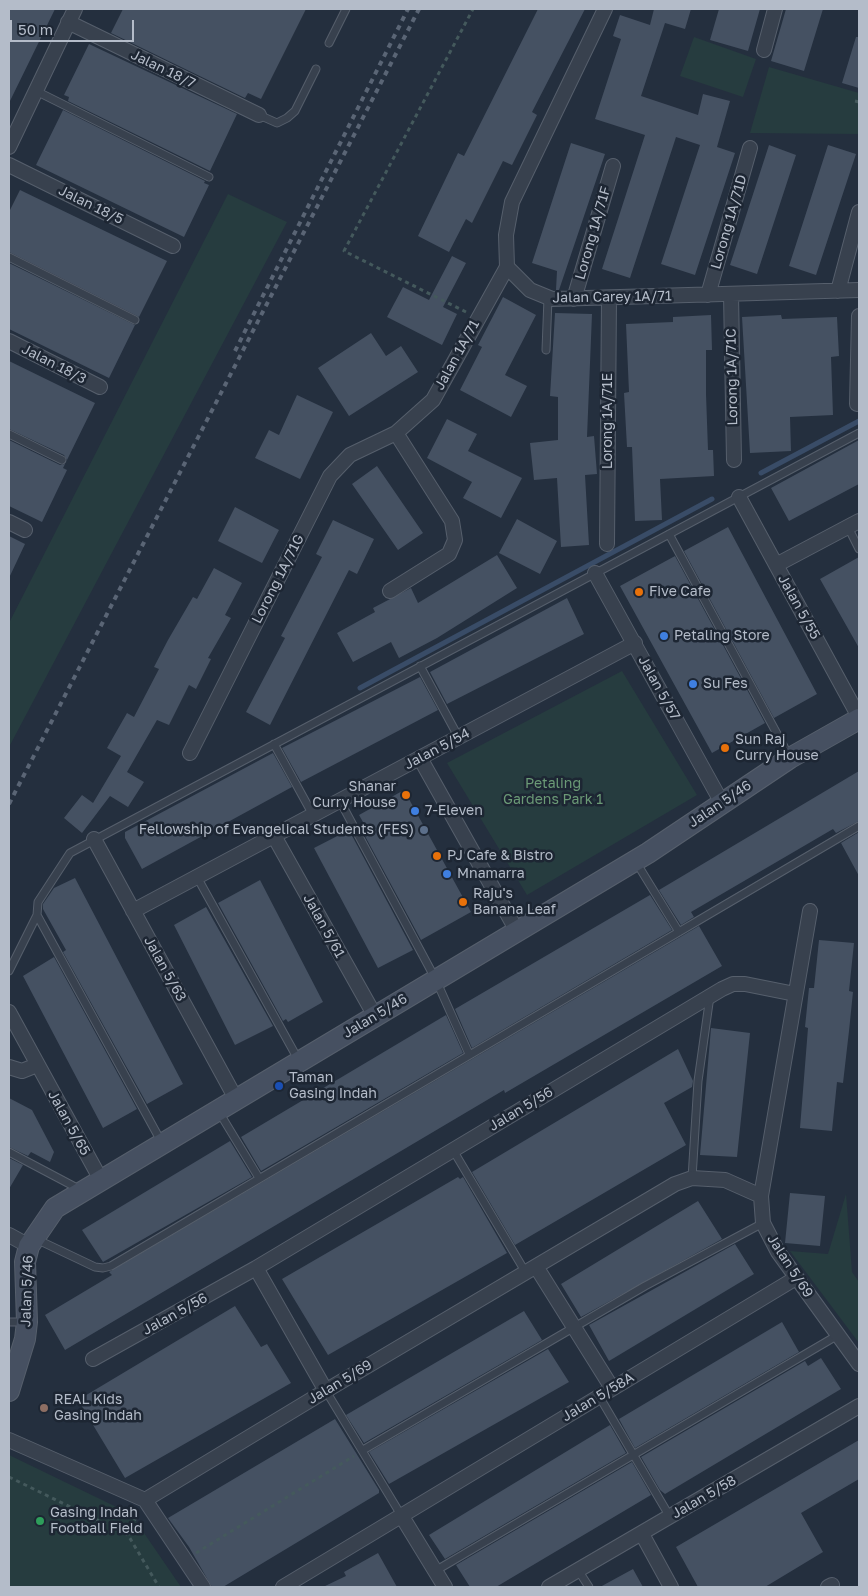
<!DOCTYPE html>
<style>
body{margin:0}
#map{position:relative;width:868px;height:1596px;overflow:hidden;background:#242f3e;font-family:"Golos Text",sans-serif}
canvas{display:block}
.frame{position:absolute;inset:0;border:10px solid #b4bcc9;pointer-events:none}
.scale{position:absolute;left:10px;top:20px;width:124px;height:22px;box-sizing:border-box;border:2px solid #b4bcc9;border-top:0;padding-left:6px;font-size:15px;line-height:18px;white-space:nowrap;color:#b4bcc9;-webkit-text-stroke:4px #1d2633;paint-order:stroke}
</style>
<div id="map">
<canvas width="868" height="1596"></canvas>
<div class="frame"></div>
<div class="scale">50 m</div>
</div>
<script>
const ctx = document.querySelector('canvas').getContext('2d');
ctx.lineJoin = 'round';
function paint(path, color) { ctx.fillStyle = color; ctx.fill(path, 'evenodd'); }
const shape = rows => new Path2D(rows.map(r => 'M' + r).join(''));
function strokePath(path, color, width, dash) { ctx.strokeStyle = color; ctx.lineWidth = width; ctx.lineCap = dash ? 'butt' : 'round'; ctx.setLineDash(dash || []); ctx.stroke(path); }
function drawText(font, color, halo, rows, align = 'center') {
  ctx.font = font + ' "Golos Text",sans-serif'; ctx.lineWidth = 5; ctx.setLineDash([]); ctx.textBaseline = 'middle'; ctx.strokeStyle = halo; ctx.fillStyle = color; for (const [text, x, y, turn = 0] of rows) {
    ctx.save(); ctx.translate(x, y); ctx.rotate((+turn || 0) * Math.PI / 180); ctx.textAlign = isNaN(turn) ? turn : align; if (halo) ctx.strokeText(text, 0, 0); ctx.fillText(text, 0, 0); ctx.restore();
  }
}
const green = shape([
 [694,37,756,59,743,97,680,76],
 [769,67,859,93,858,134,750,133],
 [228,194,287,222,9,747,9,623],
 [622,671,697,795,527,895,447,763],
 [846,1194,852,1272,859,1282,859,1343,790,1251,828,1254],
 [9,1455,131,1514,181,1587,9,1587]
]);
const stream = shape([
 [761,473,859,421],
 [360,688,712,499]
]);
const building = shape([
 [9,9,55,9,9,103],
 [123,9,306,9,261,99,248,93,245,98,111,33],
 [538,9,585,9,532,112,537,115,512,165,503,161,472,223,466,219,449,252,418,236,458,153,464,156],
 [654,9,691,9,685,29,665,23,641,96,698,115,703,94,730,101,717,147,735,153,695,275,661,264,700,145,676,137,630,278,602,269,645,135,595,119,621,39,613,36,620,15,650,25],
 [719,9,760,9,748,51,710,40],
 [786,9,823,9,804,71,771,61],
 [856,37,859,37,859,88,842,83],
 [89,44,237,114,210,171,68,101,69,97,64,95],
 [63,110,205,181,204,183,209,185,184,237,36,165],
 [571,143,605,154,559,290,556,290,557,271,532,263],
 [769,145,796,155,757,274,730,265],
 [828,145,856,154,816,275,789,266],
 [20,190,167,261,139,317,9,252,9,212],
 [452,256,466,263,443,307,457,314,442,345,387,317,403,287,429,300],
 [9,263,135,325,109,378,9,329],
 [503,297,536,315,505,375,527,386,511,417,460,390,482,347,478,345],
 [555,313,592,314,587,437,594,436,597,474,585,475,589,545,561,547,557,478,534,480,530,443,558,440,558,397,550,396],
 [711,315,712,350,706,350,706,394,708,450,713,450,714,476,660,479,662,520,635,521,632,447,627,447,624,393,629,392,626,324,673,322,673,317],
 [781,315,782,319,837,317,839,356,831,357,833,415,790,417,791,451,750,453,742,317],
 [371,333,386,356,401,346,418,372,349,416,318,368],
 [9,361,95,403,67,460,64,455,9,429],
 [297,395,333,412,300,479,255,458,269,430,279,435],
 [447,419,477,434,468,451,522,478,501,518,463,498,472,482,427,458],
 [9,440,60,465,65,464,63,468,67,470,42,522,9,506],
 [859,440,859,484,789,521,771,488],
 [377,466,423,533,398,550,352,484],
 [235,507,279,530,262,563,218,541],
 [517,519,557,541,540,574,499,553],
 [333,520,374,539,357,574,349,570,270,725,246,712,285,638,281,636,322,557,316,554],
 [728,527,817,694,774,718,684,551],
 [9,536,25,544,9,578],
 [497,555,517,588,437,638,399,658,391,642,353,662,337,633,375,612,373,608,411,588,418,603],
 [675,556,765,723,712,753,620,586],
 [859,557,859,648,820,579],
 [214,568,242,583,225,615,231,618,208,658,211,659,196,689,189,685,169,725,157,720,127,772,144,782,128,807,110,796,82,833,64,818,82,795,93,803,121,756,107,748,127,713,134,717,159,669,154,667,168,640,193,597,197,599],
 [567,598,584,634,447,704,430,672],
 [420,677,438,710,301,782,282,748],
 [273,753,292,787,142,869,125,838,125,832],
 [859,771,859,821,836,833,833,829,691,912,694,917,681,925,659,890],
 [404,790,471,912,421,940,359,825,363,822,359,815],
 [349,830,413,950,378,968,314,848],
 [859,832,859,876,841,843],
 [75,878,183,1084,147,1104,63,952,66,950,43,909,43,904,54,888],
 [260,880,323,1002,288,1022,286,1019,283,1021,218,903],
 [650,895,672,930,472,1048,455,1009],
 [206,907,273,1026,235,1045,174,925],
 [699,926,722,966,505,1093,504,1090,65,1350,45,1315,112,1275,109,1272],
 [819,940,854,943,849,991,853,992,849,1031,843,1083,837,1082,832,1131,800,1128,808,1028,805,1027,809,988,814,988],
 [54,957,137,1109,103,1128,23,976],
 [446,1015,463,1053,261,1171,241,1137],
 [711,1028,750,1033,737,1157,700,1155],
 [678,1049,693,1081,692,1087,664,1103,686,1145,515,1245,472,1172],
 [9,1098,32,1110,54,1152,50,1162,31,1152,28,1156,9,1147],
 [230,1141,252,1177,103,1262,82,1230],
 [9,1158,23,1165,9,1189],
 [458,1177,460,1179,463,1177,507,1253,328,1355,282,1279],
 [790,1193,825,1196,820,1246,785,1243],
 [698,1201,722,1239,581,1317,561,1284],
 [735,1244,754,1274,609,1361,589,1325],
 [235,1306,261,1347,267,1344,291,1383,125,1478,78,1400],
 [524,1311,542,1340,364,1443,346,1415],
 [782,1322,799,1352,635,1448,619,1419],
 [548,1349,569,1382,389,1484,369,1452],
 [821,1358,841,1389,665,1494,660,1490,641,1457,805,1361,808,1366],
 [335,1419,379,1490,379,1493,223,1587,212,1587,189,1547,168,1518],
 [610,1425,626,1453,445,1559,429,1535],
 [859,1440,859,1479,801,1513,823,1552,765,1587,698,1587,676,1547],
 [632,1462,651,1495,496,1587,470,1587,456,1565],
 [378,1553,397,1587,323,1587,346,1576,344,1572],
 [633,1569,643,1587,600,1587]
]);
const path = shape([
 [855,101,859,102],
 [466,312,344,251,473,9],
 [9,1477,128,1535,159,1587],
 [128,1535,137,1515],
 [196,1553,354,1456]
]);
const lane = shape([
 [329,43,346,9],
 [36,91,209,177],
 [259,115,277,123,287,118,295,111,316,69],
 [9,257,135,320],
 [546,350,548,298],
 [9,434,62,460],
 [848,527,859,549],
 [669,534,789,756],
 [420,666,459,738],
 [274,744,313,815],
 [340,801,436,980,469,1054],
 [636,862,679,932],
 [197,877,299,1061],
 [9,971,37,915],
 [219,1112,259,1178],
 [162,1143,37,915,38,902,70,853,859,433],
 [453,1150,526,1273],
 [9,1152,79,1189],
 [692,1178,698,1081,710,996],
 [36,1239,95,1267,103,1268,111,1266,859,826],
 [9,1322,26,1322],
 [326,1391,401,1515],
 [599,1396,670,1517],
 [363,1450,645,1286,763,1223],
 [578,1570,589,1587],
 [435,1571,838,1335]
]);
const street = shape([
 [605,9,512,202,506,235,507,267,530,290,552,299,859,290],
 [68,22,259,115],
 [764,50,775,9],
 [9,147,75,9],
 [9,165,173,246],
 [838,291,859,212],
 [731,294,734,460],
 [708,295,750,148],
 [574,299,613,166],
 [9,341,100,387],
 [857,404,859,316],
 [739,497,859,717],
 [9,522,25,530],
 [607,544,609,298],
 [776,565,859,521],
 [595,573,722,803],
 [390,591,449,554,455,540,452,521,396,433],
 [190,753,330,476,350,455,396,433,433,400,507,267],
 [420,758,517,931],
 [274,836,375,1016],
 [94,839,236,1099],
 [133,911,635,643],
 [9,1012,101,1180],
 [9,1067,22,1071,37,1065],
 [761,1196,810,911],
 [9,1235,29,1246],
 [256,1268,326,1391],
 [537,1268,612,1388],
 [93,1359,256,1268,722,989,733,984,745,984,795,994],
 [9,1440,145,1500,203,1587],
 [145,1500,332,1387,675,1184,692,1178,725,1180,761,1196,763,1223,778,1252,859,1364],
 [401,1515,445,1587],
 [642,1534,671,1587],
 [283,1587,796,1278],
 [549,1587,859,1406],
 [828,1587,832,1585]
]);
const secondary = shape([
 [9,1391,25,1339,27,1322,25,1262,29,1246,55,1208,648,853,790,758,859,719]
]);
const rail = shape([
 [235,351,408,9],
 [9,804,419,9]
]);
const markers = [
 [639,592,5,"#e8710a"],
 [664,636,5,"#3f7fe0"],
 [693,684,5,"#3f7fe0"],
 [725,748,5,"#e8710a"],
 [406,795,5,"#e8710a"],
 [415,811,5,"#3f7fe0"],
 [424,830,5,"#5c6f8a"],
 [437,856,5,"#e8710a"],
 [447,874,5,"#3f7fe0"],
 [463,902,5,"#e8710a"],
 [279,1086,5,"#1a4fb4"],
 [44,1408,5,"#8d6e63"],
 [40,1521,5,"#2e9e5b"]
];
const streetNames = [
 ["Jalan 18/7",163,69,26],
 ["Jalan 18/5",91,205,26],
 ["Lorong 1A/71D",729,222,-74],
 ["Lorong 1A/71F",593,233,-74],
 ["Jalan Carey 1A/71",612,297,-1],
 ["Jalan 1A/71",457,355,-61],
 ["Jalan 18/3",54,364,27],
 ["Lorong 1A/71C",732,377,-91],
 ["Lorong 1A/71E",608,421,-90],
 ["Lorong 1A/71G",278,579,-63],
 ["Jalan 5/55",799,607,61],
 ["Jalan 5/57",659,688,61],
 ["Jalan 5/54",437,749,-28],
 ["Jalan 5/46",720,804,-34],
 ["Jalan 5/61",324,926,61],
 ["Jalan 5/63",165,969,61],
 ["Jalan 5/46",375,1016,-31],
 ["Jalan 5/56",521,1109,-31],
 ["Jalan 5/65",69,1123,61],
 ["Jalan 5/69",790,1266,57],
 ["Jalan 5/46",27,1291,-88],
 ["Jalan 5/56",175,1314,-29],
 ["Jalan 5/69",340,1382,-31],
 ["Jalan 5/58A",598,1397,-31],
 ["Jalan 5/58",704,1497,-30]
];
const poiNames = [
 ["Five Cafe",649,592],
 ["Petaling Store",674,636],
 ["Su Fes",703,684],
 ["Sun Raj",735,740],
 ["Curry House",735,756],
 ["Shanar",396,787,"right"],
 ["Curry House",396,803,"right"],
 ["7-Eleven",425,811],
 ["Fellowship of Evangelical Students (FES)",414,830,"right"],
 ["PJ Cafe & Bistro",447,856],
 ["Mnamarra",457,874],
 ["Raju's",473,894],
 ["Banana Leaf",473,910],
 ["Taman",289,1078],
 ["Gasing Indah",289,1094],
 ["REAL Kids",54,1400],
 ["Gasing Indah",54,1416],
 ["Gasing Indah",50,1513],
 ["Football Field",50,1529]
];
const parkNames = [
 ["Petaling",553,784],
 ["Gardens Park 1",553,800]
];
paint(green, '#263c3f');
strokePath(stream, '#394c67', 5);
paint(building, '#455162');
strokePath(lane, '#565f6c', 9);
strokePath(street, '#565f6c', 16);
strokePath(secondary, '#565f6c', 22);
strokePath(path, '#44595c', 3, [4, 4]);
strokePath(lane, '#38414e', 7);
strokePath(street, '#38414e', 14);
strokePath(secondary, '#465061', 20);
strokePath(rail, '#5a6575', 4, [5, 5]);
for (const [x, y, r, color] of markers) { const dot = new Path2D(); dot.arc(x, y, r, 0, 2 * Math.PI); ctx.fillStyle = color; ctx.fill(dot); strokePath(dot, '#1d2633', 2); }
drawText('14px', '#b4bcc9', '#1d2633', streetNames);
drawText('14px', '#b4bcc9', '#1d2633', poiNames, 'left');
drawText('14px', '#6b9a76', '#1d2633', parkNames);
</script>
